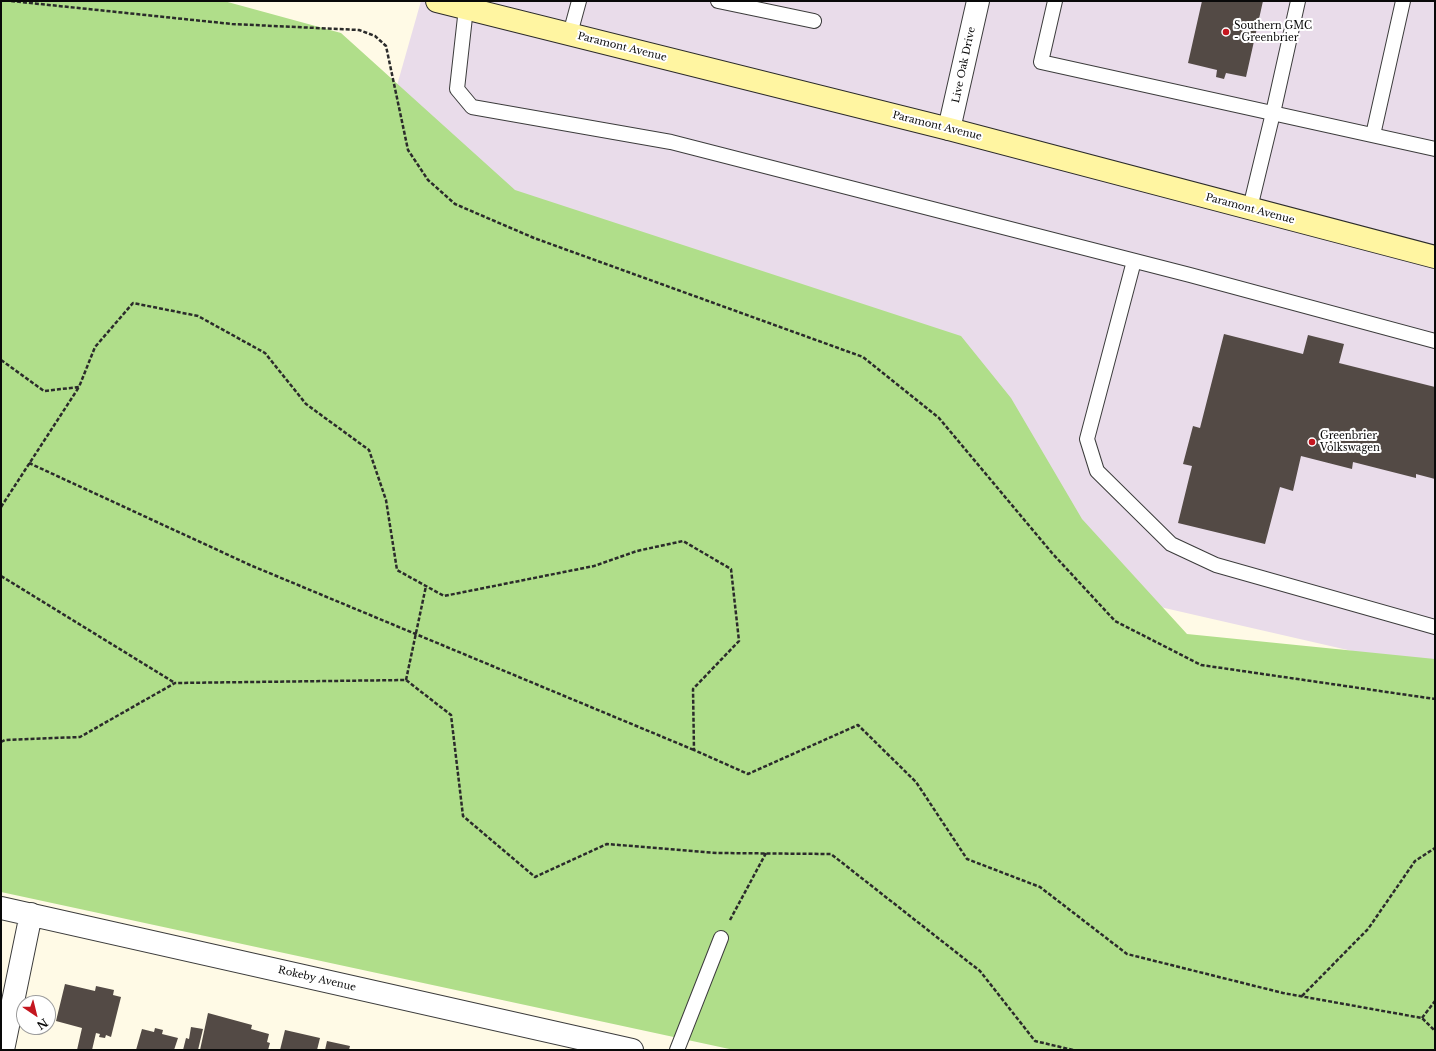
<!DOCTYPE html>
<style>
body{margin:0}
#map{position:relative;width:1436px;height:1051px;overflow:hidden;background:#fffae6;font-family:"Libre Baskerville",serif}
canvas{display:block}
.frame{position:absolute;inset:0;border:2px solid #090909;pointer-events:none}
.north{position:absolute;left:16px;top:995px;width:40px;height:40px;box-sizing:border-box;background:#fff;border:1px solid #9d9d9d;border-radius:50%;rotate:145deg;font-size:11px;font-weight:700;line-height:16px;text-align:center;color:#090909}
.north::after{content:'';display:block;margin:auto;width:14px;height:18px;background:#c4161f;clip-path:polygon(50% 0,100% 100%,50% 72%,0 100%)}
</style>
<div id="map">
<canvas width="1436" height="1051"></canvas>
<div class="frame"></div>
<div class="north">N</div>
</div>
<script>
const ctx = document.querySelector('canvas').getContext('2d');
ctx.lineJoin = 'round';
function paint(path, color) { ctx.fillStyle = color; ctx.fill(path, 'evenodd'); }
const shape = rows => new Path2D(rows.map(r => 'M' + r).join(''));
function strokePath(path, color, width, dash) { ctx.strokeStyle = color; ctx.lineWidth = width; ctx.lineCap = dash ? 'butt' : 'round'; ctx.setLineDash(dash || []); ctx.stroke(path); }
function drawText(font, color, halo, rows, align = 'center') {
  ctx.font = font + ' "Libre Baskerville",serif'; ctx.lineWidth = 4; ctx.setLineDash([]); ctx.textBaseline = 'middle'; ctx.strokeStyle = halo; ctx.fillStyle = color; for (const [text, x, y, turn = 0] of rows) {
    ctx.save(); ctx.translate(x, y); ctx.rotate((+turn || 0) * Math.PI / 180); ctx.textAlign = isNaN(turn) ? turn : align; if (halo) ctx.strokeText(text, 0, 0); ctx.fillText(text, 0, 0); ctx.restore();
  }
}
const industrial = shape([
 [421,1,1435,1,1435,670,1134,601,562,252,388,117]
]);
const forest = shape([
 [1,1,224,1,341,33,515,190,961,336,1011,398,1082,519,1187,634,1435,659,1435,1050,734,1050,1,892]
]);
const building = shape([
 [1202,1,1263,1,1246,77,1226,73,1224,79,1216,77,1217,70,1188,63],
 [1224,334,1303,354,1308,335,1344,344,1339,363,1435,387,1434,404,1435,405,1435,479,1416,474,1416,478,1353,462,1352,469,1301,456,1293,491,1280,487,1265,544,1178,523,1192,466,1183,464,1193,426,1200,428],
 [65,984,95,991,96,986,114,990,113,995,121,997,111,1037,106,1035,105,1038,99,1037,100,1034,96,1033,92,1050,77,1050,82,1028,56,1021],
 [208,1013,252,1025,251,1029,269,1034,267,1042,270,1043,268,1050,200,1050],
 [191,1027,203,1029,198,1050,183,1050,186,1038,189,1039],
 [155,1028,163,1030,162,1034,178,1038,174,1050,136,1050,142,1029,154,1032],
 [285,1030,320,1038,317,1050,280,1050],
 [327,1041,350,1046,349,1050,325,1050]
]);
const path = shape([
 [11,1,232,24,359,30,375,36,386,46,408,150,428,180,455,204,534,238,863,357,939,418,1052,553,1115,621,1201,665,1435,699],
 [1,360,44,391,79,387,95,347,133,303,198,316,265,353,306,404,369,450,386,500,397,570,444,596,594,566,637,551,683,541,731,569,739,641,693,689,694,750,748,774,858,725,916,782,967,859,1040,887,1127,954,1283,993,1422,1018,1435,1031],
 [29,463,250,565,694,750],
 [1,507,79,387],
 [1,576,175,683],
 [406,680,426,586],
 [1,742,5,740,80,737,175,683,406,680,451,715,463,816,535,877,607,844,717,853,831,854,980,971,1035,1041,1073,1050],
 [730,920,766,853],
 [1302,996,1368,929,1415,861,1435,848],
 [1422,1018,1435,1001]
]);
const lane = shape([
 [718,1,814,21],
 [1055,1,1041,62,1435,149],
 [466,8,457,89,472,107,671,142,1190,275,1435,341],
 [570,34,579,1],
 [1373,135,1403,1],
 [1250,208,1273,113,1298,1],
 [1134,261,1087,439,1097,471,1171,544,1216,565,1435,627],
 [677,1050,721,938]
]);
const street = shape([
 [949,129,978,1],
 [1,908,632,1050],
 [3,1050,31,914]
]);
const secondary = shape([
 [437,1,949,129,1435,257]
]);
const markers = [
 [1226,32,4,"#c4161f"],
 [1312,442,4,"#c4161f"]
];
const poiNames = [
 ["Southern GMC",1234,26],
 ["- Greenbrier",1234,38],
 ["Greenbrier",1320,436],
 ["Volkswagen",1320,448]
];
const streetNames = [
 ["Paramont Avenue",622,47,14],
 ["Live Oak Drive",964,65,-78],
 ["Paramont Avenue",937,126,14],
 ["Paramont Avenue",1250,209,15],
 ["Rokeby Avenue",317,979,13]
];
paint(industrial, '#e9dcea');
paint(forest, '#b0de8a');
paint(building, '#534a45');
strokePath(lane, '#3c3c3c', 16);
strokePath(street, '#3c3c3c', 24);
strokePath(secondary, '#2b2b2b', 24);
strokePath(path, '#2b2b2b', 2.5, [4, 2]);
strokePath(lane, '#fff', 14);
strokePath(street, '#fff', 22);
strokePath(secondary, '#fff5a1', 22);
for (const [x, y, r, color] of markers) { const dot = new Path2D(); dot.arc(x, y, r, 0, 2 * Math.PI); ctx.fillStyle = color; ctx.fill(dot); strokePath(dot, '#fff', 1.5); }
drawText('10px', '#090909', '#fff', poiNames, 'left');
drawText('10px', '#090909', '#fff', streetNames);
</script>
